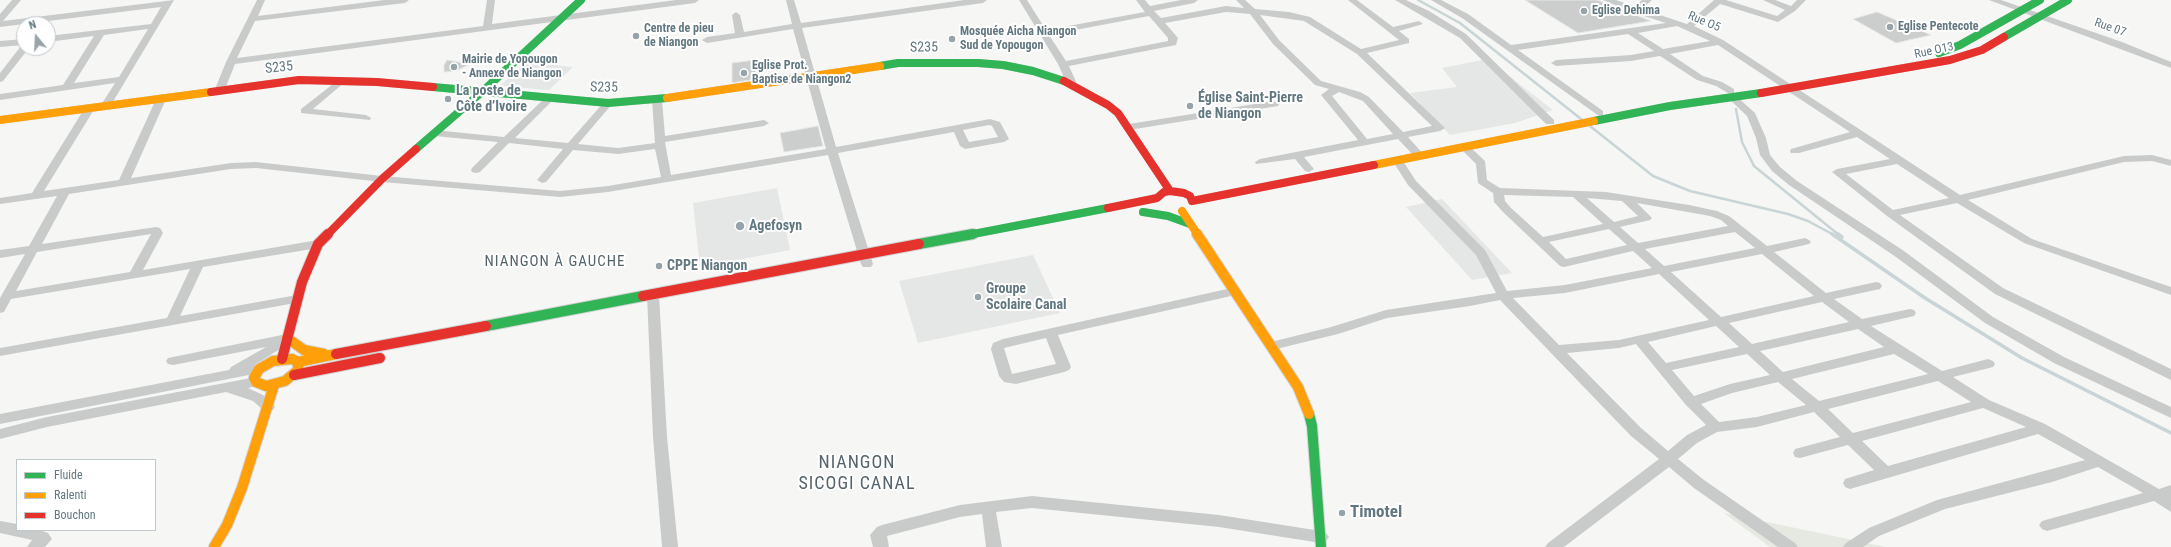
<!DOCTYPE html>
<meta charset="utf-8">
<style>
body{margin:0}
#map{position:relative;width:2171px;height:547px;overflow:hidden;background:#f6f6f5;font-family:"Roboto Condensed",sans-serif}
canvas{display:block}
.legend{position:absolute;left:16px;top:459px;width:140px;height:72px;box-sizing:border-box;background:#fff;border:1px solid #c0c9cc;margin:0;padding:5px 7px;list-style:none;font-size:12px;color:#627880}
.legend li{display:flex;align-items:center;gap:8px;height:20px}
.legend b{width:20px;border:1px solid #c0c9cc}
.north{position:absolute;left:16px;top:16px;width:40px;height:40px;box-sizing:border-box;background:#fff;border:1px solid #c0c9cc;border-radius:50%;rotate:342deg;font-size:11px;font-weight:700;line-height:16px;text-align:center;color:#627880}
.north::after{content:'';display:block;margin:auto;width:14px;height:18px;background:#96a4a9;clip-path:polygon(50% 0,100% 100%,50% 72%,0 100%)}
</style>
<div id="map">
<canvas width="2171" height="547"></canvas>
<ul class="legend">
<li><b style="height:5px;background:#30b455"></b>Fluide</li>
<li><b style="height:5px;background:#ff9f0a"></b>Ralenti</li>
<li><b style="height:5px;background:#e5322d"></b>Bouchon</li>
</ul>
<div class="north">N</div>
</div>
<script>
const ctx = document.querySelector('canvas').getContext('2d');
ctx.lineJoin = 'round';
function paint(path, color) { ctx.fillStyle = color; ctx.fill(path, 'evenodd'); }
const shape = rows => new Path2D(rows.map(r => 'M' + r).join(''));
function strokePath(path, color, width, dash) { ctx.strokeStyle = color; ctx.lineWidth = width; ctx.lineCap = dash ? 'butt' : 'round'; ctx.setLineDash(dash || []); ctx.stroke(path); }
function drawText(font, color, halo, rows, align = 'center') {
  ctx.font = font + ' "Roboto Condensed",sans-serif'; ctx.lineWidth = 4; ctx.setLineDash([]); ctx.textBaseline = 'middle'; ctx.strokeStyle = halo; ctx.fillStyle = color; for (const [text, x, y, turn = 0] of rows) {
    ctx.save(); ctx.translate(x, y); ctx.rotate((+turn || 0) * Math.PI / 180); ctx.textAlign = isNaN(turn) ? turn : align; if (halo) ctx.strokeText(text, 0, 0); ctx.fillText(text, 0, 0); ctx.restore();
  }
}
const built = shape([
 [1487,59,1553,110,1515,123,1450,135,1410,93,1457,87,1442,68],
 [526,62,573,67,549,90,500,86],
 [777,188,790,250,700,267,693,203],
 [1442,199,1512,273,1472,280,1406,207],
 [1033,255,1060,313,918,343,899,281]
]);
const green = shape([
 [1724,513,1886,547,1770,547]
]);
const streamFar1 = shape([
 [1418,0,1460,23,1653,176,1690,191,1788,214,1808,221,1834,235],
 [1736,109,1742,142,1754,166,1839,235]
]);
const stream = shape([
 [1832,234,1925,298,2022,358,2171,433],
 [1838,234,1842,237]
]);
const building = shape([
 [1525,0,1597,0,1651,21,1578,33,1525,0],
 [1877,12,1931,35,1896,43,1853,19,1877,12],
 [447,60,470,64,456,71,444,72,444,65,447,60],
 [755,60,756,79,732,83,732,63,755,60],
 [818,126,823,146,784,152,780,133,818,126]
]);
const street = shape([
 [12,0,21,0,3,21,174,0,111,105,106,108,101,105,115,83,0,100,0,94,63,85,94,36,48,42,48,36,151,24,161,7,0,27,0,14,12,0],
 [148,29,119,77,74,83,104,35,148,29],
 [257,0,265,0,258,16,384,0,409,0,405,3,255,21,237,58,483,26,487,0,495,0,492,24,676,0,699,0,695,3,235,64,225,89,220,92,217,91,215,89,226,62,257,0],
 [786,0,794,0,801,23,964,0,987,0,983,3,802,28,836,147,990,119,1000,122,1009,139,1004,142,965,149,960,146,954,132,838,153,873,264,871,267,863,267,861,264,828,155,608,192,560,197,382,182,256,168,231,169,69,194,42,244,156,227,160,228,163,233,143,270,318,240,322,241,324,244,322,247,318,248,203,267,180,316,297,295,303,299,301,302,0,356,0,348,167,318,190,269,11,299,4,312,0,313,0,298,25,254,0,258,0,250,29,246,57,196,0,204,0,198,32,193,86,106,94,106,95,108,44,191,119,180,157,97,162,94,167,97,131,178,231,163,256,162,382,176,560,191,608,186,661,177,655,149,618,154,573,150,546,182,542,183,537,180,563,149,509,143,480,172,476,173,472,172,471,170,472,168,498,142,434,136,429,133,434,130,504,137,546,97,549,96,552,97,552,101,515,138,568,143,605,101,608,100,613,103,578,144,618,148,655,143,652,100,657,97,662,100,665,136,764,120,769,123,764,126,665,142,671,175,826,149,793,29,707,43,702,40,707,37,735,33,732,15,736,12,740,15,744,32,792,24,786,0],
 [989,125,992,126,998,137,969,142,963,130,989,125],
 [151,234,130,272,16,291,37,252,151,234],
 [1019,0,1027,0,1046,30,1145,12,1136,0,1145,0,1150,6,1181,0,1198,0,1194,3,1154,11,1161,18,1226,6,1244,8,1236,0,1245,0,1255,9,1289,12,1310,17,1361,49,1399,40,1348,0,1357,0,1393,27,1419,21,1423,24,1399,31,1409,39,1409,43,1367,53,1445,128,1440,131,1408,137,1425,156,1420,159,1416,158,1398,139,1304,157,1314,169,1309,172,1305,171,1295,159,1256,164,1255,162,1260,159,1358,140,1321,95,1329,89,1315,85,1273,44,1250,14,1226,12,1165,23,1178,38,1176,45,1069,66,1077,84,1072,87,1067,84,1058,64,1019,0],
 [1260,15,1304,21,1357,54,1432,126,1403,132,1369,97,1360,92,1321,81,1279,40,1260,15],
 [1149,16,1168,38,1168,41,1066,61,1049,35,1149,16],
 [1339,92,1363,101,1393,134,1367,139,1332,96,1339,92],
 [1395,0,1406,0,1429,11,1466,34,1554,120,1554,124,1546,124,1460,38,1395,0],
 [1431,0,1441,0,1468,14,1511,45,1666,23,1631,12,1603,0,1616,0,1634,6,1642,0,1652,0,1642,9,1687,24,1714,0,1726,0,1777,16,1785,10,1763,0,1775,0,1791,6,1797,0,1806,0,1795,11,1778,22,1720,4,1694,26,1723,40,1960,195,2124,156,2152,155,2171,160,2171,166,2152,161,2124,162,1968,200,2032,239,2171,287,2171,295,2024,243,1957,203,1900,215,2003,288,2171,369,2171,380,1995,294,1887,216,1832,172,1837,169,1890,159,1857,137,1799,153,1791,153,1790,151,1791,149,1850,132,1718,45,1670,54,1703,76,1722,82,1734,89,1734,93,1728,93,1716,86,1697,80,1660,56,1631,61,1556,66,1551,63,1556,60,1631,55,1654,51,1628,34,1518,50,1603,111,1603,115,1599,116,1462,18,1431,0],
 [1677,26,1710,41,1663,49,1638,33,1677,26],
 [1897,164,1949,198,1893,210,1846,174,1897,164],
 [1989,0,2001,0,2122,42,2171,62,2171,68,1989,0],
 [24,39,24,45,0,47,0,41,24,39],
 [24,45,24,48,29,48,3,81,0,82,0,73,21,46,24,45],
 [342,77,347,80,345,82,313,109,366,115,371,118,370,120,301,113,301,109,342,77],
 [1732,94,1735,95,1755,113,1766,138,1770,155,1780,167,1797,181,1904,251,1993,317,2064,357,2171,407,2171,418,2054,363,1985,323,1896,257,1789,185,1772,171,1760,155,1756,138,1747,116,1727,97,1732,94],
 [1274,101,1279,104,1278,106,1129,130,1124,127,1129,124,1274,101],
 [1464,144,1468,145,1485,161,1487,180,1500,188,1606,192,1689,205,1717,211,1729,216,1767,246,1805,238,1809,240,1811,242,1809,244,1774,252,1826,293,1876,282,1880,283,1882,286,1880,289,1834,299,1862,319,1910,309,1914,310,1916,313,1914,316,1871,326,1942,371,1988,359,1993,361,1995,364,1993,367,1953,377,1989,400,2045,424,2159,489,2171,485,2171,512,2154,501,2047,531,2042,529,2039,525,2042,521,2143,493,2098,467,2052,482,1945,509,1879,536,1863,547,1843,547,1846,543,1869,528,1937,500,2085,460,2038,434,1850,489,1845,487,1843,483,1845,479,1874,470,1848,445,1800,458,1795,457,1793,453,1795,449,1840,437,1814,412,1757,427,1717,432,1697,443,1678,459,1704,480,1795,543,1798,547,1778,547,1694,488,1669,467,1564,547,1545,547,1548,543,1659,459,1631,436,1500,300,1470,306,1387,318,1338,334,1272,350,1266,346,1267,343,1331,327,1386,310,1496,293,1476,255,1408,185,1392,160,1397,157,1401,158,1416,181,1485,250,1507,291,1565,285,1652,268,1633,251,1564,267,1560,266,1503,212,1494,202,1493,193,1478,183,1476,164,1459,147,1464,144],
 [1504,195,1573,197,1603,224,1543,237,1511,208,1505,201,1504,195],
 [1587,198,1622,201,1638,216,1614,222,1587,198],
 [1637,203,1710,216,1721,220,1728,226,1638,243,1620,227,1650,220,1652,218,1637,203],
 [1609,229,1627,245,1566,259,1549,242,1609,229],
 [1735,232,1755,248,1664,266,1645,249,1735,232],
 [1762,254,1814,296,1721,317,1671,272,1762,254],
 [1659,274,1709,320,1619,340,1559,345,1513,298,1565,293,1659,274],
 [1822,302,1849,322,1752,344,1729,323,1822,302],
 [1716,326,1739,347,1666,363,1648,342,1716,326],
 [1858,329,1884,347,1783,372,1760,351,1858,329],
 [1636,344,1686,405,1706,425,1687,435,1668,451,1641,428,1567,353,1619,348,1636,344],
 [1747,354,1770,375,1730,384,1694,396,1672,370,1747,354],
 [1894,354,1928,374,1819,401,1792,379,1894,354],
 [1938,381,1971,402,1853,433,1828,409,1938,381],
 [1778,382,1806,405,1757,417,1719,422,1701,404,1732,393,1778,382],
 [1983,408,2026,427,1888,466,1862,441,1983,408],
 [1236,287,1242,291,1240,294,1058,335,1071,367,1069,370,1064,372,1016,384,1004,382,999,376,991,349,993,343,1003,339,1236,287],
 [1046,338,1056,364,1012,374,1004,348,1046,338],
 [653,291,659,295,667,437,678,547,662,547,653,437,647,295,653,291],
 [287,334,293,338,290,343,254,365,264,366,266,369,264,372,0,424,0,414,229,370,231,367,266,347,173,365,168,364,166,361,168,358,173,357,287,334],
 [256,377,261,379,263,382,261,385,248,388,263,395,273,404,275,407,273,410,263,410,253,401,226,392,47,427,0,439,0,429,47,417,256,377],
 [1032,496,1219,515,1321,531,1326,533,1329,537,1326,541,1321,543,1219,527,1032,508,996,512,1002,547,986,547,982,514,960,517,887,536,889,547,873,547,870,535,877,527,882,525,960,505,1032,496],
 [0,521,17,524,17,530,40,530,48,533,52,539,45,547,27,547,32,540,0,533,0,521]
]);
const fastFar1 = shape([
 [2004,37,2068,0],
 [1939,53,1960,45,2040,0],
 [880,66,898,63,978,63,1003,65,1033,71,1064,81],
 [433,87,608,103,667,98],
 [1594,121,1670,106,1761,93],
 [416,149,483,91,581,0],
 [1143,212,1168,216,1190,224],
 [968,235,1108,208]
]);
const fast = shape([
 [919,244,973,234],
 [486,326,643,296],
 [1309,414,1312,426,1321,547]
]);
const slowFar1 = shape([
 [667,98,880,66],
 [0,120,211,92],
 [1374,165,1594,121],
 [1182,211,1198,235]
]);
const slow = shape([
 [1197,234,1298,387,1309,414],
 [287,338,304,350,324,354],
 [292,359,298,362,298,370,285,381,266,386,256,382,254,378,259,369,273,361,292,359],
 [298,362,336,354],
 [214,547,227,525,242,488,274,385]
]);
const jamFar1 = shape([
 [1064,81,1108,105,1118,113,1170,191],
 [211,92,299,80,377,82,433,87],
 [1761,93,1950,60,1982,50,2004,37],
 [1192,201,1374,165],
 [1108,208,1157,198,1164,192,1170,191,1184,193,1190,196,1192,201],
 [327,235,382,179,416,149]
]);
const jam = shape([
 [643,296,919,244],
 [336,354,486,326],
 [282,359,302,282,318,244,328,234],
 [294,375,380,358]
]);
const markers = [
 [1584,11,4,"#96a4a9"],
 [1890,27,4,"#96a4a9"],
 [636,36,4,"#96a4a9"],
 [952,39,4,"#96a4a9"],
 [454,67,4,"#96a4a9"],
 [744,73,4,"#96a4a9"],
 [448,99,4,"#96a4a9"],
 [1190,106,4,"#96a4a9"],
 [740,226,5,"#96a4a9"],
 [659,266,4,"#96a4a9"],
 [978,297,4,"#96a4a9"],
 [1342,513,4,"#96a4a9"]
];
const farPoinames = [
 ["Eglise Dehima",1592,11],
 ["Eglise Pentecote",1898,27],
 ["Centre de pieu",644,29],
 ["de Niangon",644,43],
 ["Mosquée Aicha Niangon",960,32],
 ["Sud de Yopougon",960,46],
 ["Mairie de Yopougon",462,60],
 ["- Annexe de Niangon",462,74],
 ["Eglise Prot.",752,66],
 ["Baptise de Niangon2",752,80]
];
const farStreetnames = [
 ["Rue O5",1704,22,23],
 ["Rue 07",2110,28,20],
 ["Rue O13",1934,51,-12]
];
const streetNames = [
 ["S235",924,48,-1],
 ["S235",279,68,-6],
 ["S235",604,88,1]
];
const poiNames = [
 ["La poste de",456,91],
 ["Côte d’Ivoire",456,107],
 ["Église Saint-Pierre",1198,98],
 ["de Niangon",1198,114],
 ["Agefosyn",749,226],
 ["CPPE Niangon",667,266],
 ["Groupe",986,289],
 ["Scolaire Canal",986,305]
];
const neighbourhoodNames = [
 ["NIANGON À GAUCHE",555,262]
];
const nearPoinames = [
 ["Timotel",1350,513]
];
const nearNeighbourhoodnames = [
 ["NIANGON",857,463],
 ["SICOGI CANAL",857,484]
];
paint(built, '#e5e7e6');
paint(green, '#e6e8e2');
strokePath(streamFar1, '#c8d4d5', 2.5);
strokePath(stream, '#c8d4d5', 3.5);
paint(building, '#cccece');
strokePath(building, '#e6e6e5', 1);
strokePath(fastFar1, '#d2d3d3', 8);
strokePath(fast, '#d2d3d3', 12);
strokePath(slowFar1, '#d2d3d3', 8);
strokePath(slow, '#d2d3d3', 12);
strokePath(jamFar1, '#d2d3d3', 8);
strokePath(jam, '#d2d3d3', 12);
paint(street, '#c9cbcb');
strokePath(fastFar1, '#30b455', 8);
strokePath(fast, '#30b455', 10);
strokePath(slowFar1, '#ff9f0a', 8);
strokePath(slow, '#ff9f0a', 10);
strokePath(jamFar1, '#e5322d', 8);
strokePath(jam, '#e5322d', 10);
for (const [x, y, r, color] of markers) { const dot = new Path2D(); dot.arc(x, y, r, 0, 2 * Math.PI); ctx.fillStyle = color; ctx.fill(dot); strokePath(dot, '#fff', 1.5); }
drawText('bold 12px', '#627880', '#fff', farPoinames, 'left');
drawText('12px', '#627880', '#fff', farStreetnames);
drawText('14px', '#627880', '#fff', streetNames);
drawText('bold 14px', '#627880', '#fff', poiNames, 'left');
ctx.letterSpacing = '1px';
drawText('15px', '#54656b', '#fff', neighbourhoodNames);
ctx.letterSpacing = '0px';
drawText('bold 17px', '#627880', '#fff', nearPoinames, 'left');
ctx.letterSpacing = '1px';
drawText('18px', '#54656b', '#fff', nearNeighbourhoodnames);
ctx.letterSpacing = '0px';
</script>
